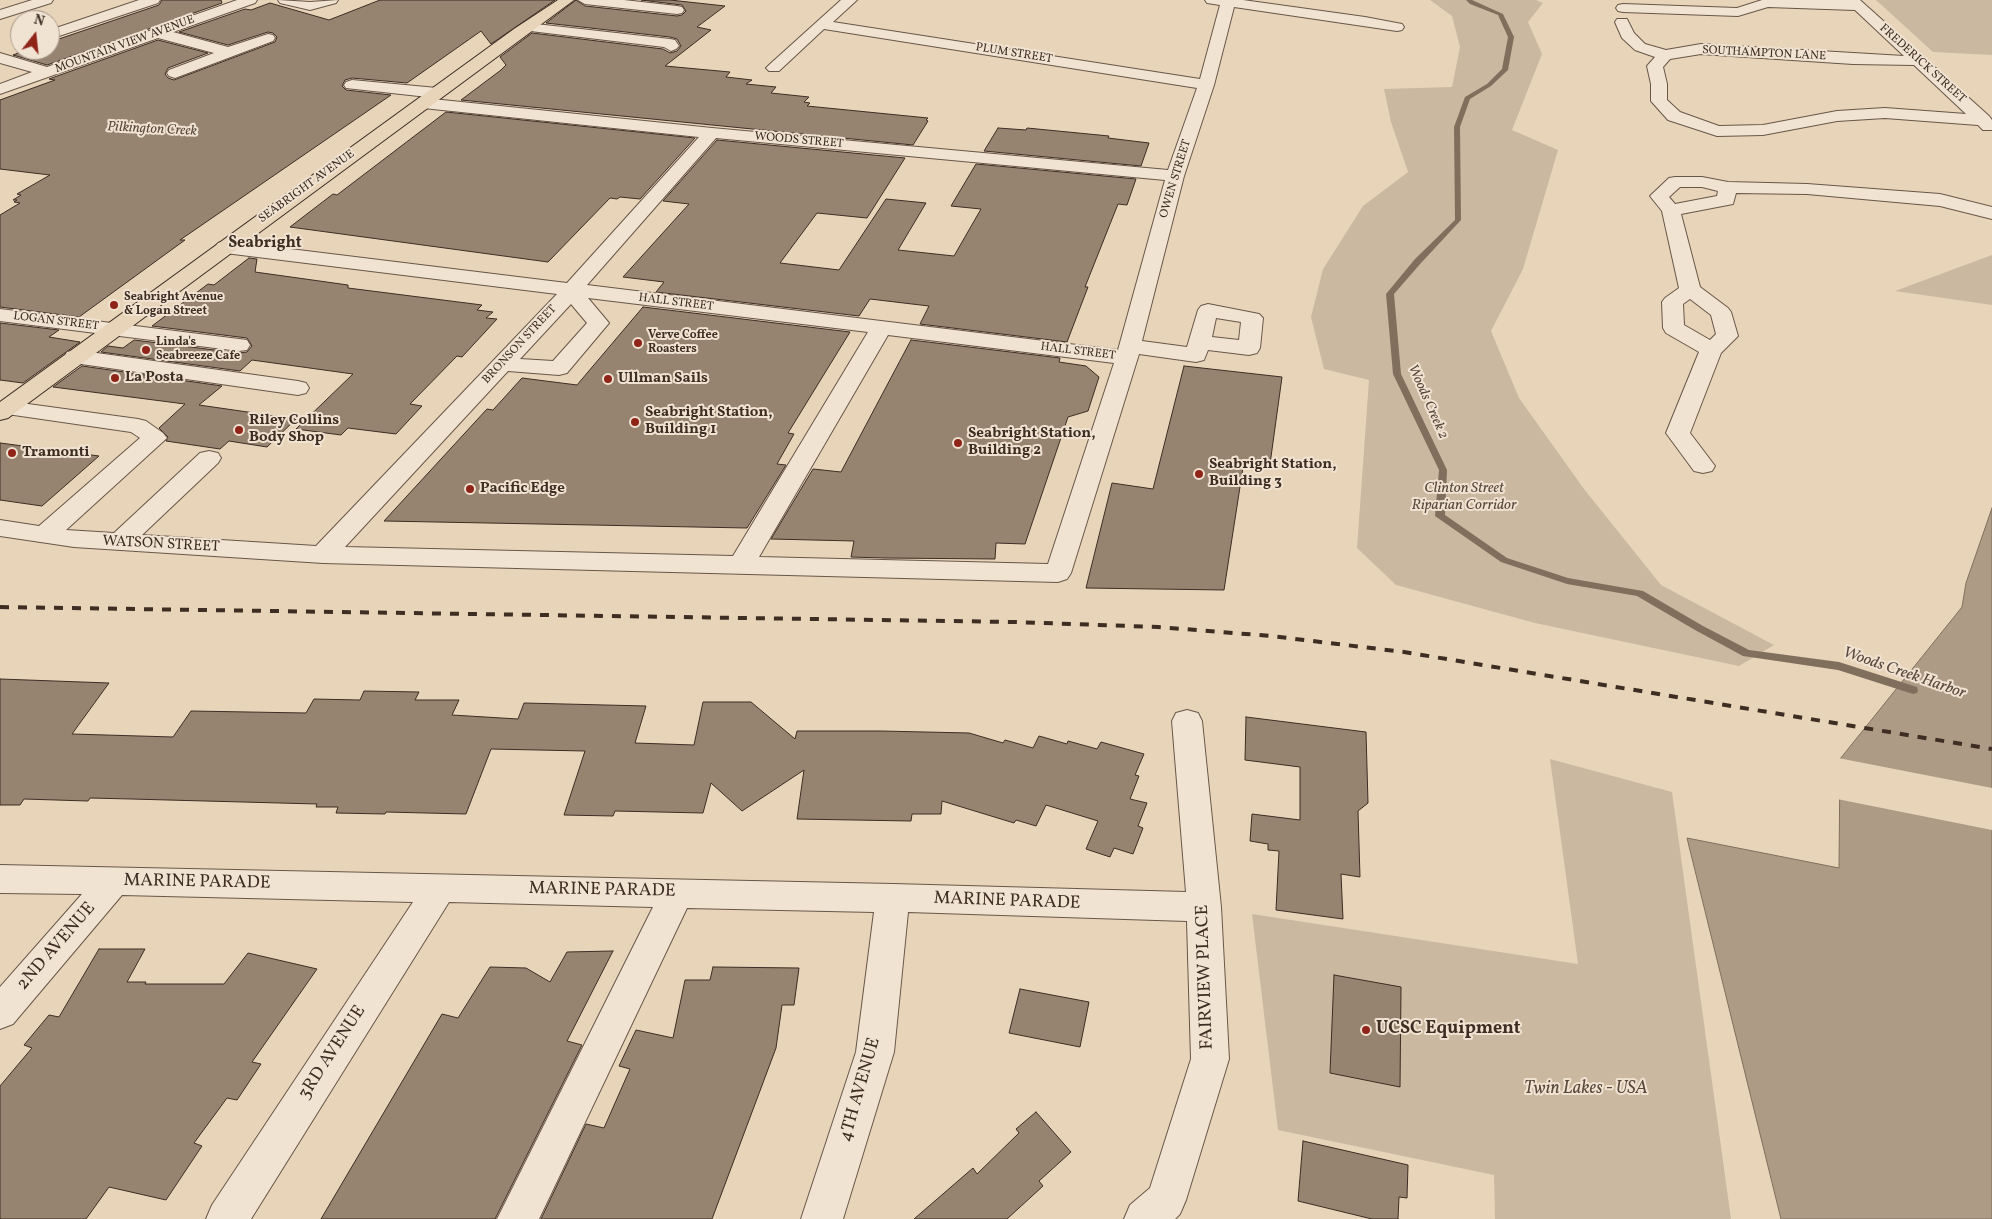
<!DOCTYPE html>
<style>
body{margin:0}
#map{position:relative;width:1992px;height:1219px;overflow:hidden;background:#e8d4b9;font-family:Vollkorn,serif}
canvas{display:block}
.north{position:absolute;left:10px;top:10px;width:50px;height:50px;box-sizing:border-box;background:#f0e3d2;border:1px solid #a89a8c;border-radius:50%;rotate:16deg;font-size:14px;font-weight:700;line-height:20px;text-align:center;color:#3d2d23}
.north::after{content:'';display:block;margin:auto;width:18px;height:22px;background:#8f2418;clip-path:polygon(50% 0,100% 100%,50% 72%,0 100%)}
</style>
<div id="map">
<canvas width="1992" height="1219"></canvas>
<div class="north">N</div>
</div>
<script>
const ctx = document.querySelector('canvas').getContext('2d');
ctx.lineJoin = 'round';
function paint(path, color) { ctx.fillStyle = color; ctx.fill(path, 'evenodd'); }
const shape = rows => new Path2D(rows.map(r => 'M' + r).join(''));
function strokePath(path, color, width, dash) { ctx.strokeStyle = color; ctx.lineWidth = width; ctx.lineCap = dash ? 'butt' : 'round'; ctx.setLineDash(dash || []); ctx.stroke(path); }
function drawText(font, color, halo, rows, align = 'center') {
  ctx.font = font + ' Vollkorn,serif'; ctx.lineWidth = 4; ctx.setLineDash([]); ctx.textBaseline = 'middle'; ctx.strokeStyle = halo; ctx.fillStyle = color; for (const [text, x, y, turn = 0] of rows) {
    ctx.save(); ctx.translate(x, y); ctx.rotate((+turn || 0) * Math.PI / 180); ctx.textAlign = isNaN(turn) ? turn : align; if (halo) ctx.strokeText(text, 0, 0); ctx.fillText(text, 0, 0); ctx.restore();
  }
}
const green = shape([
 [1430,0,1536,0,1543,3,1528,22,1542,54,1512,130,1558,150,1523,269,1491,331,1519,398,1584,489,1661,585,1774,645,1739,666,1535,623,1396,585,1357,548,1369,380,1324,369,1311,317,1323,269,1363,206,1408,172,1391,122,1384,89,1452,87,1460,47,1452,16],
 [1876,0,1992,0,1992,55,1933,52],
 [1992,255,1992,305,1895,291],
 [1550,759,1672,792,1731,1219,1495,1219,1494,1175,1278,1130,1252,914,1578,964]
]);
const water = shape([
 [1992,508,1992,1219,1781,1219,1687,838,1839,868,1840,759,1962,607,1966,583,1992,508]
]);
const pier = shape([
 [1838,758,1992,788,1992,830,1837,799]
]);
const stream = shape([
 [1466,0,1472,0,1503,14,1514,37,1508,70,1491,86,1470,99,1460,127,1461,220,1421,263,1394,294,1401,374,1447,470,1445,515,1507,558,1568,578,1643,591,1703,626,1749,650,1839,662,1917,687,1918,690,1917,693,1913,694,1838,670,1743,656,1695,630,1637,596,1567,584,1501,562,1435,516,1439,470,1393,374,1386,294,1415,259,1455,220,1454,127,1465,97,1487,84,1502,69,1508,37,1498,15,1470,4,1466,0]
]);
const building = shape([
 [162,0,221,0,222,3,47,65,13,55,26,50,50,50,50,42,159,5,162,0],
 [380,0,555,0,491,44,481,31,407,83,352,78,345,80,342,86,346,90,391,95,180,240,185,240,79,317,0,307,0,215,20,203,14,202,17,200,13,200,21,195,17,194,50,175,0,169,0,100,55,80,49,79,158,40,208,53,168,68,165,74,168,78,174,80,275,42,277,37,273,33,268,32,228,45,179,32,245,9,251,10,270,3,329,20,380,0],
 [576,0,585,6,677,16,682,15,686,11,682,5,641,0,670,0,725,6,697,27,711,30,665,66,730,72,726,77,752,80,746,84,776,87,771,93,809,97,804,102,810,103,807,106,928,118,926,120,928,121,913,145,461,100,501,70,506,65,500,57,532,33,663,49,670,53,677,51,681,46,677,39,670,37,546,23,576,0],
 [446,112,695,138,640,199,620,197,617,199,610,198,548,262,290,227,333,194,337,195,446,112],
 [998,128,1026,130,1027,128,1109,136,1108,138,1149,143,1141,166,984,151,998,128],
 [717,140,905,158,867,218,817,213,780,263,839,270,886,199,926,203,898,250,954,256,981,209,951,206,976,164,1136,179,1127,205,1118,204,1085,287,1088,287,1067,342,920,324,929,306,870,299,859,316,656,292,664,282,623,277,689,204,663,201,717,140],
 [249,258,257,259,255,272,348,285,348,288,482,305,477,310,493,312,486,318,497,319,462,357,457,356,410,404,422,406,396,434,348,428,341,435,296,429,353,374,252,360,240,371,101,352,108,346,123,348,134,340,239,353,247,352,252,346,247,338,152,326,208,284,214,285,249,258],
 [643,307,850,332,788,433,794,434,777,464,786,465,747,528,384,521,487,409,493,410,522,378,577,385,643,307],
 [0,323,59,330,49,337,80,342,23,383,0,380,0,323],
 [911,340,1060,358,1059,362,1086,366,1099,377,1088,411,1068,417,1025,544,996,543,995,559,885,558,851,557,854,541,771,539,813,469,841,472,911,340],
 [82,366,222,386,199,405,296,419,267,447,229,441,220,449,166,441,168,437,159,428,185,404,53,387,82,366],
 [1184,366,1282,377,1270,464,1244,461,1224,590,1086,588,1112,483,1153,489,1184,366],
 [0,443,99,456,42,506,0,500,0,443],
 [0,679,109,683,72,734,173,737,191,711,306,713,314,699,360,700,364,691,419,692,415,700,459,700,452,715,518,719,524,703,646,706,635,743,694,745,703,702,751,702,795,739,797,731,881,731,969,733,1003,743,1005,740,1033,748,1039,736,1067,744,1068,741,1097,749,1101,742,1144,754,1135,775,1139,776,1130,799,1147,803,1138,826,1143,828,1133,854,1114,848,1110,857,1086,849,1098,821,1046,805,1036,826,1016,820,1014,823,942,801,941,814,912,814,911,821,797,819,804,770,742,811,711,783,703,813,615,811,613,816,564,815,585,751,491,749,466,814,386,812,385,814,336,813,338,807,316,807,317,804,131,799,90,798,88,801,24,799,20,805,0,805,0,679],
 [1246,717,1366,732,1368,803,1358,811,1360,877,1341,874,1343,919,1276,910,1279,851,1268,850,1268,844,1250,841,1252,814,1300,820,1300,767,1245,760,1246,717],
 [99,949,145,949,127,982,146,982,145,984,224,984,248,953,317,969,252,1062,261,1064,237,1100,227,1098,194,1143,202,1146,166,1200,109,1187,86,1219,0,1219,0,1086,32,1048,24,1045,49,1015,59,1017,99,949],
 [613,951,567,1041,582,1045,495,1219,321,1219,442,1014,458,1018,490,967,526,968,550,982,567,952,613,951],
 [713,967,799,968,794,1005,782,1005,776,1048,712,1219,541,1219,586,1124,604,1128,630,1069,619,1066,636,1030,673,1038,685,980,710,980,713,967],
 [1334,975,1401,987,1400,1087,1330,1073,1334,975],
 [1020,989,1089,1002,1080,1047,1009,1033,1020,989],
 [1036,1112,1071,1152,1039,1181,1043,1186,1007,1219,914,1219,973,1168,977,1174,1019,1133,1016,1129,1036,1112],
 [1303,1141,1408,1165,1407,1198,1399,1197,1398,1219,1372,1219,1298,1201,1303,1141]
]);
const minor = shape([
 [32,0,53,0,51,3,0,19,0,10,32,0],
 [139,0,160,0,158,3,50,39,50,30,139,0],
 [237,0,257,0,255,3,173,32,228,47,268,34,273,35,275,38,273,41,175,78,169,76,167,73,169,70,214,53,158,38,0,94,0,84,32,72,0,63,0,53,47,67,237,0],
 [278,0,310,2,338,0,336,3,310,10,280,3,278,0],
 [578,0,624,0,677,6,682,7,684,10,682,13,677,14,585,4,578,0],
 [841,0,857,0,833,22,1200,79,1220,5,1207,3,1205,0,1243,0,1365,17,1402,24,1404,27,1402,30,1397,31,1234,7,1214,85,1184,176,1142,341,1187,347,1198,310,1201,306,1208,304,1259,314,1263,318,1260,348,1257,353,1249,355,1208,350,1204,360,1196,362,1139,354,1071,573,1067,579,1058,582,323,563,74,547,0,536,0,520,39,526,140,438,131,432,0,413,0,403,6,401,138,419,146,421,163,433,167,438,66,530,114,533,200,453,209,451,218,453,221,458,218,463,142,535,316,546,557,294,225,253,218,251,215,247,218,243,225,241,567,283,699,137,423,108,417,106,415,103,417,100,423,98,712,128,1168,170,1197,88,824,29,779,71,769,71,766,68,769,65,841,0],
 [716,138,1165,180,1118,350,587,285,716,138],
 [588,298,868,332,733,556,345,547,508,371,559,375,567,373,609,323,588,298],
 [571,304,587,323,553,361,520,359,571,304],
 [1216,318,1241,322,1239,340,1212,337,1216,318],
 [888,335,1114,363,1048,564,759,557,888,335],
 [1762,0,1860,0,1989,116,1992,120,1992,130,1983,130,1978,125,1885,118,1837,121,1763,135,1717,136,1668,120,1651,101,1651,84,1647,66,1655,57,1635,50,1622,38,1615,22,1617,19,1627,19,1634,33,1645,44,1666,50,1701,44,1904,56,1855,10,1768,7,1738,16,1623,12,1618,11,1616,8,1618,5,1623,4,1737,8,1762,0],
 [1701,54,1853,64,1914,65,1966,114,1885,108,1837,111,1763,125,1719,126,1680,112,1667,100,1667,84,1663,67,1670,59,1701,54],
 [527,23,670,39,675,40,679,46,676,49,671,51,664,47,522,30,520,27,522,24,527,23],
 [352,80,437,88,443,90,445,93,443,96,437,98,346,88,344,85,346,82,352,80],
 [1675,177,1702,177,1728,182,1807,184,1940,194,1992,207,1992,219,1940,206,1807,194,1736,193,1733,204,1681,214,1700,287,1728,308,1731,312,1738,336,1721,353,1690,433,1715,466,1712,471,1703,473,1694,471,1666,433,1699,352,1666,333,1663,328,1662,302,1665,298,1679,288,1662,211,1650,196,1669,178,1675,177],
 [1680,187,1702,187,1718,191,1717,196,1675,204,1669,197,1680,187],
 [1690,299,1711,315,1716,334,1710,340,1684,325,1683,304,1690,299],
 [0,309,239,339,247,340,250,345,247,350,239,351,0,321,0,309],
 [75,350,298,381,306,383,309,388,306,393,298,395,67,362,64,357,67,352,75,350],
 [1187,710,1198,713,1202,721,1221,907,1229,1059,1186,1200,1180,1214,1175,1219,1124,1219,1130,1205,1150,1188,1191,1059,1187,921,908,912,894,1052,843,1219,801,1219,856,1052,874,912,687,908,539,1219,497,1219,653,907,449,902,251,1219,206,1219,212,1205,413,902,122,895,13,1024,0,1029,0,987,82,894,0,893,0,865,893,884,1186,892,1172,721,1176,713,1187,710]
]);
const major = shape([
 [558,0,574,0,8,418,0,420,0,402,514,29,558,0]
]);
const rail = shape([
 [0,607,1015,622,1158,627,1271,636,1404,652,1992,749]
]);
const markers = [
 [114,305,5,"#8f2418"],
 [638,343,5,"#8f2418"],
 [146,350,5,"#8f2418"],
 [115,378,5,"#8f2418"],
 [608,379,5,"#8f2418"],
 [635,422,5,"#8f2418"],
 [239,430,5,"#8f2418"],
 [958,443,5,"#8f2418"],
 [12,453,5,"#8f2418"],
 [1199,474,5,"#8f2418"],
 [470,489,5,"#8f2418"],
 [1366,1030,5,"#8f2418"]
];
const farStreetnames = [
 ["MOUNTAIN VIEW AVENUE",125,45,-20],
 ["PLUM STREET",1014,54,9],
 ["SOUTHAMPTON LANE",1764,54,3],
 ["FREDERICK STREET",1922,64,42],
 ["WOODS STREET",799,141,5],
 ["OWEN STREET",1176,179,-73],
 ["SEABRIGHT AVENUE",307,187,-36],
 ["HALL STREET",676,303,7],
 ["LOGAN STREET",56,322,7],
 ["BRONSON STREET",520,345,-47],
 ["HALL STREET",1078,352,7]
];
const farPoinames = [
 ["Seabright Avenue",124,298],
 ["& Logan Street",124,312],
 ["Verve Coffee",648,336],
 ["Roasters",648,350],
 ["Linda's",156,343],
 ["Seabreeze Cafe",156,357]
];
const farWaternames = [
 ["Pilkington Creek",152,130,3],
 ["Woods Creek 2",1427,402,66]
];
const poiNames = [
 ["La Posta",125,378],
 ["Ullman Sails",618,379],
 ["Seabright Station,",645,413],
 ["Building 1",645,430],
 ["Riley Collins",249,421],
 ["Body Shop",249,438],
 ["Seabright Station,",968,434],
 ["Building 2",968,451],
 ["Tramonti",22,453],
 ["Seabright Station,",1209,465],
 ["Building 3",1209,482],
 ["Pacific Edge",480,489]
];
const parkNames = [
 ["Clinton Street",1464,489],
 ["Riparian Corridor",1464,506]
];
const streetNames = [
 ["WATSON STREET",161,545,3]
];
const farDistrictnames = [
 ["Seabright",265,244]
];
const waterNames = [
 ["Woods Creek Harbor",1904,674,19]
];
const nearStreetnames = [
 ["MARINE PARADE",197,883,1],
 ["MARINE PARADE",602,891,1],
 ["MARINE PARADE",1007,902,2],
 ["2ND AVENUE",57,947,-49],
 ["FAIRVIEW PLACE",1206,977,-92],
 ["3RD AVENUE",333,1053,-57],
 ["4TH AVENUE",861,1090,-74]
];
const nearPoinames = [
 ["UCSC Equipment",1376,1030]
];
const nearParknames = [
 ["Twin Lakes - USA",1586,1090]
];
paint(green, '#cbb8a0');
paint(water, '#ae9b86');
strokePath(water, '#816f5e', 1);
paint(pier, '#e8d4b9');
paint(stream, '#816f5e');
paint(building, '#968471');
strokePath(building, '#3d2d23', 1);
strokePath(minor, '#685748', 2);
strokePath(major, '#3d2d23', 2);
paint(minor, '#f0e3d2');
paint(major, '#e8d4b9');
strokePath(rail, '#3d2d23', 4, [9, 9]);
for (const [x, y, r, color] of markers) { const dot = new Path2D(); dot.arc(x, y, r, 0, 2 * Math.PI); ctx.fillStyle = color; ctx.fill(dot); strokePath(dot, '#f0e3d2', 2); }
drawText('12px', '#3d2d23', '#f0e3d2', farStreetnames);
drawText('bold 12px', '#3d2d23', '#f0e3d2', farPoinames, 'left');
drawText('italic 14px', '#59483c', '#f0e3d2', farWaternames);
drawText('bold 15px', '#3d2d23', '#f0e3d2', poiNames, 'left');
drawText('italic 15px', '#59493c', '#f0e3d2', parkNames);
drawText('15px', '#3d2d23', '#f0e3d2', streetNames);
drawText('bold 16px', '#3d2d23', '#f0e3d2', farDistrictnames);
drawText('italic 16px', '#59483c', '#f0e3d2', waterNames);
drawText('18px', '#3d2d23', '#f0e3d2', nearStreetnames);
drawText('bold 18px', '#3d2d23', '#f0e3d2', nearPoinames, 'left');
drawText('italic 18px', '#59493c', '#f0e3d2', nearParknames);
</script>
